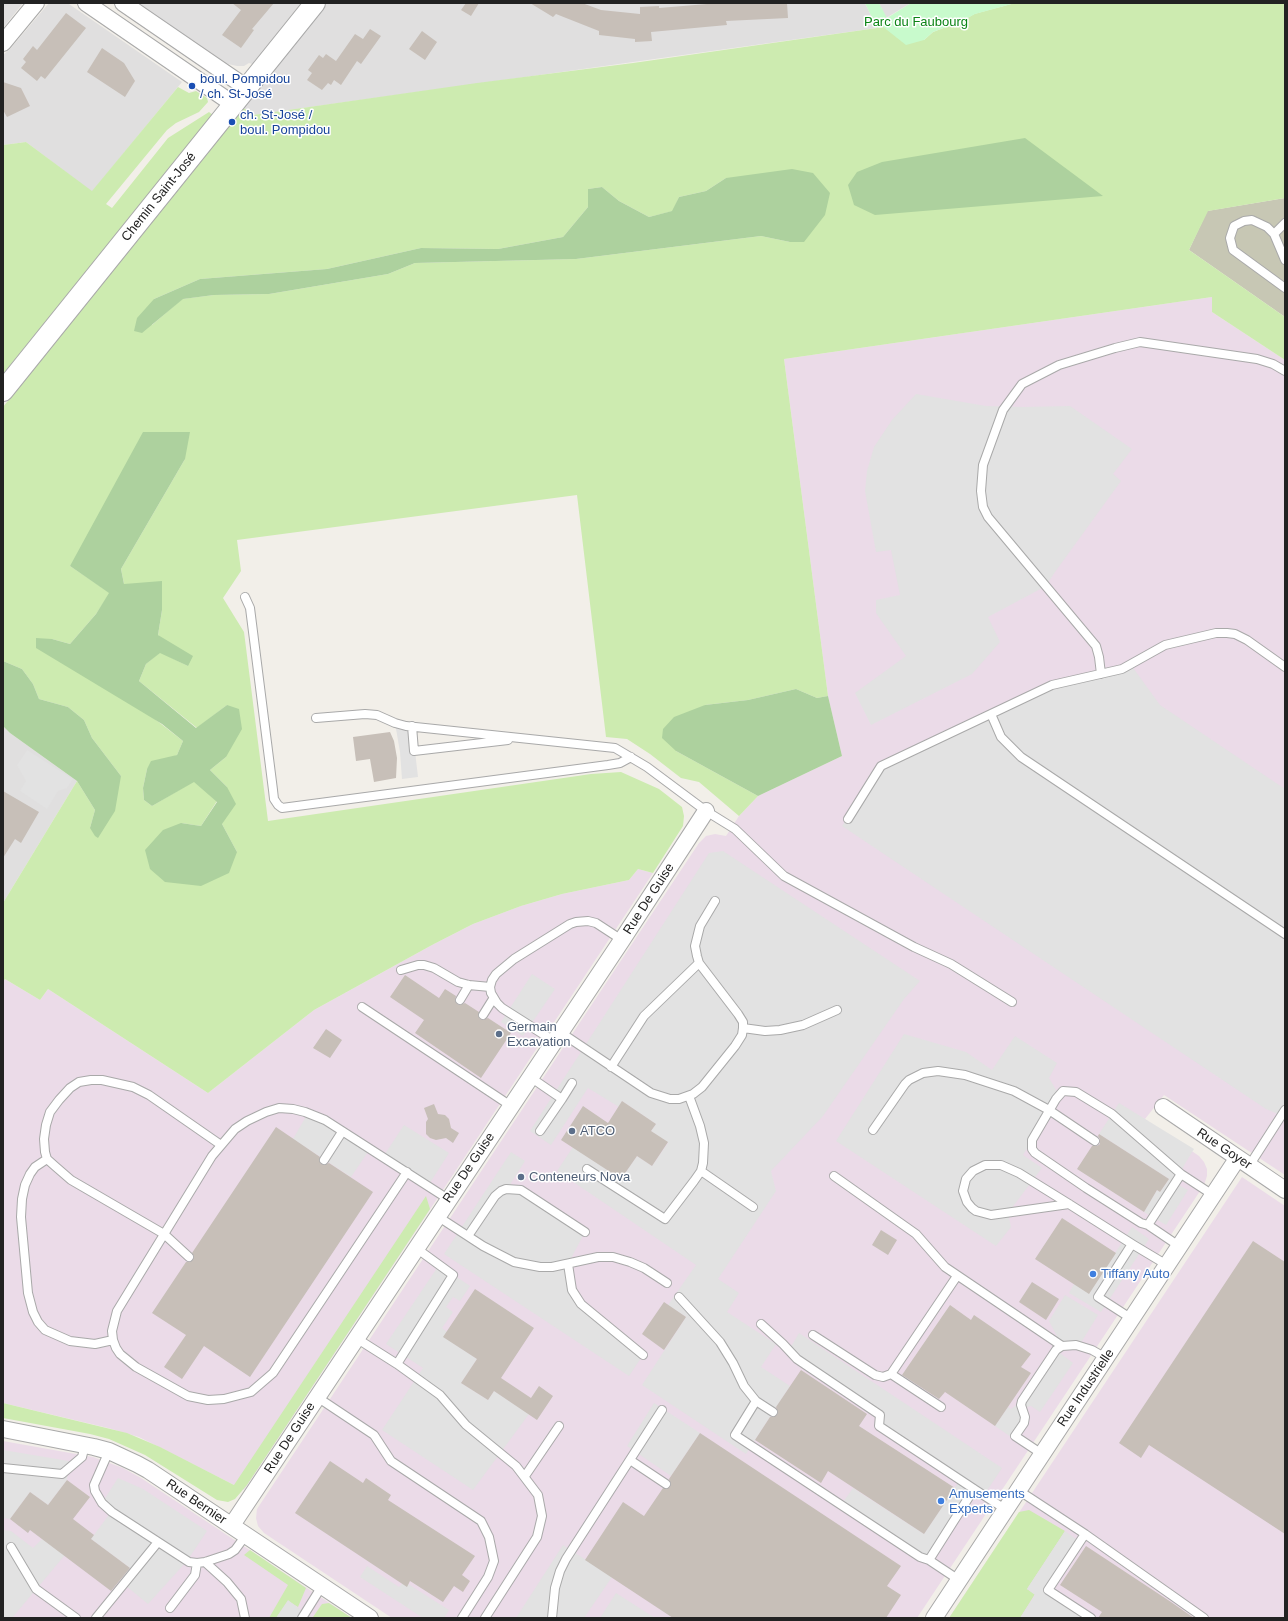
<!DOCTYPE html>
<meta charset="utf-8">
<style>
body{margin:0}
#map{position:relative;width:1288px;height:1621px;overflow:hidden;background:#f2efe9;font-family:Arial,sans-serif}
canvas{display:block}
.frame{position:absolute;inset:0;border:4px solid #222;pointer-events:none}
</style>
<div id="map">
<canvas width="1288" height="1621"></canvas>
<div class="frame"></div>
</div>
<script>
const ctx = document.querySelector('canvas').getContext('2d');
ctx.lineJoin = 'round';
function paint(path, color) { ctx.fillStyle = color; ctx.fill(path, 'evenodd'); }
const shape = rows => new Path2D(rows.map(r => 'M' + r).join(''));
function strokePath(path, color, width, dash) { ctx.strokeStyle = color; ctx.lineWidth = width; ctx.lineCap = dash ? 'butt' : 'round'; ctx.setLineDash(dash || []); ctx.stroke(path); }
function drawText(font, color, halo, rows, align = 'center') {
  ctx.font = font + ' Arial,sans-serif'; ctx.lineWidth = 3; ctx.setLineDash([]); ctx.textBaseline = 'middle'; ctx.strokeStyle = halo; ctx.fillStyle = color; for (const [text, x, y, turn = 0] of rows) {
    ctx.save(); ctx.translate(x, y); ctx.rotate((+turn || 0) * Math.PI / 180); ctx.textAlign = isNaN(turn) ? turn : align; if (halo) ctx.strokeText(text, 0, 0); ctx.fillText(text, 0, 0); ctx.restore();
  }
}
const residential = shape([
 [3,3,23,3,3,28],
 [49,3,69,4,182,82,92,192,26,142,3,145,3,55,10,49],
 [133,3,301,3,252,64,249,63,244,66,237,66,228,64,163,20,162,22],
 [324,3,865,3,877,28,253,115,241,106],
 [879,3,911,3,886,18],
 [3,726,10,733,77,781,3,903]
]);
const industrial = shape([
 [1212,297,1212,312,1285,360,1285,1175,1164,1095,1145,1119,1199,1156,1204,1162,1207,1169,1207,1176,1204,1185,917,1618,392,1618,264,1533,258,1526,256,1518,257,1509,699,843,706,836,715,834,726,836,739,816,758,796,842,756,828,696,784,359],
 [638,869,653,873,244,1490,139,1437,108,1428,3,1403,3,982,5,979,40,1000,48,989,208,1093,314,1010,432,945,473,924,521,906,562,894,629,880],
 [1242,1177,1285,1206,1285,1618,949,1618],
 [3,1441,93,1457,123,1468,141,1478,352,1618,3,1618]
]);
const construction = shape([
 [1285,198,1285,317,1189,250,1207,211]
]);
const grass = shape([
 [1015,3,1285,3,1285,198,1208,211,1189,250,1285,317,1285,360,1212,312,1212,297,784,359,828,696,817,698,796,689,748,700,705,705,676,751,758,796,739,816,699,782,681,778,650,754,627,739,606,737,577,495,237,540,241,571,223,598,244,632,268,821,591,774,621,772,659,789,682,807,684,816,683,826,653,873,638,869,629,880,562,894,521,906,473,924,432,945,314,1010,208,1093,48,989,40,1000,5,979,3,982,3,903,77,781,95,810,90,828,121,776,92,738,84,720,68,707,39,699,33,684,22,669,3,661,3,407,241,106,253,115,477,83,633,63,877,28,881,26,924,40,933,32,964,20,974,14],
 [726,178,790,242,761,236,576,259,415,263,388,274,269,294,214,295,182,299,152,325,154,299,200,279,327,269,421,248,498,249,563,237,588,207,588,189,602,187,619,201,649,217,673,211,679,197,706,191],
 [185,459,121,569,124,584,162,610,158,635,188,666,160,652,146,664,139,681,197,728,227,705,226,757,210,770,227,787,222,824,237,852,181,823,201,826,217,801,194,781,152,806,144,800,143,788,147,769,177,755,183,741,52,639,70,644,96,614,110,593,70,566],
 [178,87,189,93,196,91,207,98,208,102,199,112,176,123,167,130,106,204,112,208,168,138,209,112,213,115,3,374,3,145,26,142,92,191],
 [426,1196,430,1209,247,1485,235,1499,228,1502,217,1500,145,1455,109,1439,90,1434,3,1418,3,1403,127,1433,160,1447,234,1485],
 [1029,1510,1065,1531,1027,1589,1035,1594,1020,1618,949,1618,1019,1512],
 [250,1550,306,1588,298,1607,288,1601,276,1618,269,1618,288,1585,244,1555],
 [329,1603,352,1618,313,1617,322,1604]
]);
const forest = shape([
 [1025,138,1103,196,875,215,854,205,848,185,857,172,882,162],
 [792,169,813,173,830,193,825,215,804,242,790,242,761,236,576,259,415,263,388,274,269,294,214,295,183,299,142,333,134,331,137,318,154,299,200,279,327,269,421,248,498,249,563,237,588,207,588,189,602,187,619,201,649,217,672,211,679,197,706,191,726,178],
 [143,432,190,432,185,459,121,569,124,584,162,581,162,610,158,635,193,656,188,666,160,653,146,664,139,681,196,728,227,705,239,709,242,729,226,757,210,770,227,787,236,804,222,824,237,852,229,873,201,886,165,882,150,869,145,850,163,830,181,823,201,826,217,802,194,782,152,806,144,800,143,788,147,769,151,761,177,755,183,741,162,724,36,648,36,638,52,639,70,644,96,614,109,593,70,566],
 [3,661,22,669,33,684,39,699,68,707,84,720,92,738,121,776,115,811,98,838,95,836,90,828,95,810,77,781,10,733,3,726],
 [796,689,817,698,828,696,842,756,758,796,676,751,662,738,663,729,674,717,705,705,748,700]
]);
const park = shape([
 [865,3,879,3,887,18,911,3,1015,3,975,14,964,20,933,32,924,40,906,45,882,26,877,28]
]);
const parking = shape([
 [916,394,986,406,1023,407,1070,406,1132,449,1113,474,1121,481,1055,572,1046,586,988,617,1000,642,972,674,871,725,855,693,906,656,876,613,876,600,900,595,891,550,876,552,865,491,867,471,874,447,892,420],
 [1131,665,1160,705,1285,789,1285,1117,1266,1109,842,826,881,766,1052,685],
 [395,723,412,726,418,777,402,779,400,752],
 [27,750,73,779,67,788,58,791,47,809,20,791,26,781,17,765],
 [723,851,920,981,904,999,823,1116,771,1171,776,1191,718,1279,739,1293,727,1312,776,1344,761,1367,790,1386,746,1454,642,1385,686,1317,668,1305,696,1265,557,1171,573,1147,621,1179,637,1156,652,1166,668,1143,651,1131,656,1124,622,1101,619,1107,588,1088,551,1145,530,1131,709,853],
 [532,974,555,989,523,1036,501,1022],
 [904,1034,966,1052,992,1070,1015,1036,1057,1063,1049,1078,1059,1095,1023,1155,1042,1168,1008,1213,1011,1227,996,1246,836,1141],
 [1119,1103,1194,1149,1186,1162,1175,1183,1188,1190,1166,1225,1144,1212,1157,1190,1160,1192,1169,1179,1099,1134],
 [308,1113,370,1149,351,1177,293,1139],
 [404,1125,449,1153,428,1186,383,1157],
 [511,1152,525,1161,511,1183,510,1189,516,1189,585,1232,568,1264,575,1297,643,1355,629,1376,444,1254],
 [1132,1227,1149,1239,1101,1312,1069,1293,1074,1284,1089,1293],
 [439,1265,470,1286,460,1301,453,1297,446,1307,453,1312,442,1328,447,1332,444,1337,477,1359,461,1383,488,1400,494,1391,529,1414,473,1490,382,1430,423,1368,386,1344],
 [1065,1295,1098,1315,1079,1346,1062,1346,1049,1321],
 [799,1333,1002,1468,984,1495,974,1489,929,1560,841,1505,853,1488,924,1534,960,1480,879,1426,880,1415,789,1350],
 [1056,1350,1073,1363,1040,1412,1031,1406,1023,1408,1024,1412,1015,1436,1011,1437,995,1426,1008,1407,1011,1409,1022,1401],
 [654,1403,700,1433,671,1476,627,1446],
 [3,1450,69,1461,67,1480,48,1505,30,1492,10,1519,3,1518],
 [118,1478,143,1489,207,1531,187,1561,148,1604,120,1581,130,1568,91,1539,111,1512,102,1503],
 [3,1530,11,1531,33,1548,42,1539,65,1555,12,1618,3,1617],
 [1065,1531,1080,1542,1049,1590,1091,1618,1020,1618,1035,1595,1027,1589],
 [563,1545,612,1577,584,1618,516,1618],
 [367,1566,399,1587,402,1584,408,1584,449,1610,444,1618,423,1618,360,1577],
 [616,1593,655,1618,600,1618],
 [288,1600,305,1613,314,1618,276,1618]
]);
const building = shape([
 [232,3,274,3,252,29,254,30,241,48,222,35,241,10],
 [466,3,479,3,471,16,461,10],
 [530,3,582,3,601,10,640,14,640,7,659,6,659,8,719,3,787,3,788,18,726,21,727,25,651,32,652,41,635,42,635,39,599,35,599,31,556,14,553,17],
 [66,13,86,28,45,79,41,76,37,81,21,68,26,62,23,59,33,46,37,50],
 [370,29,381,36,361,64,357,61,341,85,334,80,331,85,328,83,322,90,307,80,312,73,308,70,319,55,323,58,326,54,336,61,355,34,363,39],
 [422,31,437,42,425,60,409,49],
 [102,48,124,63,135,81,125,97,87,72],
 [3,82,21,88,30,106,7,117,3,110],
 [390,732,394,741,397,758,396,778,374,782,370,759,356,761,353,737],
 [3,791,39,812,21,843,15,839,3,858],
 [405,975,439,998,445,989,456,996,455,1000,457,1004,460,1005,465,1003,479,1012,478,1015,480,1019,483,1020,488,1018,511,1033,481,1078,415,1033,424,1020,390,997],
 [326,1029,342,1040,330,1058,313,1048],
 [622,1101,656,1124,651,1131,668,1142,652,1166,637,1156,621,1179,561,1140,583,1106,608,1123],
 [434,1104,438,1114,445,1115,449,1119,451,1128,459,1133,453,1143,446,1138,436,1140,430,1138,426,1134,426,1122,428,1119,424,1108],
 [276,1127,320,1157,319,1160,321,1164,324,1165,329,1163,373,1192,250,1377,204,1346,182,1379,164,1367,186,1335,152,1313,186,1262,190,1262,193,1260,194,1256,192,1253],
 [1099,1134,1169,1179,1160,1192,1157,1190,1144,1212,1077,1169,1092,1146,1097,1146,1100,1144,1100,1139,1098,1136],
 [1062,1218,1116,1253,1089,1294,1035,1259],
 [881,1230,897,1240,888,1255,872,1245],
 [1253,1241,1285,1262,1285,1534,1149,1445,1141,1458,1119,1443],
 [1032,1282,1059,1299,1046,1320,1019,1302],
 [475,1289,534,1328,501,1378,531,1398,539,1386,553,1396,537,1420,494,1391,488,1400,461,1383,477,1359,443,1337],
 [664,1302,686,1317,664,1350,642,1334],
 [950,1305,971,1320,974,1315,1031,1354,1021,1367,1031,1373,995,1426,945,1392,939,1399,902,1375],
 [801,1370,867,1414,859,1426,955,1488,924,1534,828,1471,821,1483,755,1440,770,1417,773,1417,777,1415,778,1412,776,1407],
 [700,1433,901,1566,887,1586,901,1595,886,1618,673,1618,585,1560,623,1502,644,1516,663,1488,666,1489,670,1487,671,1484,669,1479],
 [330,1461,363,1483,366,1478,391,1495,388,1500,475,1556,462,1575,470,1581,463,1592,454,1586,443,1602,410,1581,407,1587,295,1513],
 [67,1480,90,1497,73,1519,94,1535,91,1539,130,1568,111,1591,30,1530,28,1533,10,1519,30,1492,48,1505],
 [1086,1546,1171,1602,1194,1618,1098,1618,1102,1612,1060,1585]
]);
const service = shape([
 [1274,234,1285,223],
 [1285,260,1274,234,1267,227,1252,220,1244,221,1234,226,1230,238,1233,250,1285,288],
 [245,597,250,608,273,790,274,799,278,805,282,808,608,765,620,763,631,757],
 [1101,674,1099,657,1096,646,988,517,983,507,981,491,983,465,1003,410,1022,384,1059,365,1115,348,1140,342,1257,359,1273,364,1285,371],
 [991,714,1001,737,1021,757,1285,934],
 [316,718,365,714,377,715,395,723,406,726,615,748,647,767,706,811,735,829,784,876,914,947,951,964,1012,1002],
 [412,726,414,751,508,740],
 [848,819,881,766,1052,685,1122,669,1165,645,1216,633,1227,633,1235,634,1247,640,1285,667],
 [401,970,418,965,424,965,434,968,458,982,469,985,490,987],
 [460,1000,469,985],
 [362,1007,511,1106],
 [483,1015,493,999],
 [743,1028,765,1031,780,1030,803,1025,837,1010],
 [560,1032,651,1093,670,1099,679,1099,693,1094,702,1087,735,1046,742,1035,743,1028,743,1022,738,1014,699,963,697,956,695,946,700,926,715,901],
 [554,1041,502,1008,497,1003,491,993,490,987,492,980,496,974,514,959,570,924,576,922,588,921,596,923,622,940],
 [611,1067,644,1016,699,963],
 [530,1077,562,1099,540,1131],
 [562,1099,572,1083],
 [873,1130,905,1084,909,1080,923,1073,938,1071,965,1075,1014,1091,1049,1110,1095,1141],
 [47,1159,35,1167,30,1174,25,1185,22,1199,21,1217,28,1293,33,1312,38,1322,45,1330,70,1341,95,1344,113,1340],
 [324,1160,342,1132],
 [1249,1166,1285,1110],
 [587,1169,665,1219,694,1181,701,1171,703,1163,704,1143,700,1126,689,1096],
 [701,1171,753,1207],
 [407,1172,273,1373,251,1392,224,1399,208,1400,188,1396,136,1367,120,1354,116,1348,113,1340,112,1331,117,1311,212,1156,235,1129,247,1121,266,1112,279,1108,293,1109,305,1112,325,1120,448,1199],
 [834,1176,916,1234,945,1267,1062,1346],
 [1069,1204,991,1215,976,1211,972,1208,967,1202,963,1191,966,1179,973,1171,985,1165,1001,1165,1019,1173,1069,1204,1132,1244],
 [437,1216,483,1246,514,1262,540,1267,552,1267,598,1257,613,1257,630,1262,644,1268,667,1283],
 [1148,1225,1141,1223,1086,1188,1035,1153,1032,1149,1032,1140,1056,1099,1063,1091,1076,1092,1112,1114,1181,1174],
 [468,1236,495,1196,501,1191,506,1189,521,1190,585,1232],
 [1179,1246,1148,1225,1181,1174,1213,1195],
 [189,1257,164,1234,71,1180,56,1167,47,1159,45,1152,44,1139,46,1125,50,1112,59,1100,70,1088,79,1082,91,1080,102,1080,133,1087,149,1095,221,1145],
 [568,1264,572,1290,581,1304,643,1355],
 [679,1297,720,1342,733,1363,744,1386,756,1401],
 [1132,1319,1098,1297,1132,1244,1167,1265],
 [761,1324,783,1344,797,1359,880,1415,879,1426,974,1489],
 [813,1335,875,1375,883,1377,891,1374],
 [356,1338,397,1364,453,1275,416,1248],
 [397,1364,440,1395,466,1425,516,1466,538,1495,542,1516,537,1537,485,1618],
 [317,1397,374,1435,391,1461,481,1521,489,1537,494,1561,488,1577,462,1618],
 [941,1407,891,1374,957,1276],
 [773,1412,756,1401,735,1435,920,1557,929,1560],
 [109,1451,94,1485,95,1491,102,1503,112,1512,189,1562,197,1563,205,1562,229,1554,235,1550,246,1535],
 [1042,1454,1015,1436,1024,1423,1025,1417,1021,1405,1022,1401,1056,1350,1062,1346,1076,1345,1092,1350,1106,1358],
 [630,1460,666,1484],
 [3,1468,62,1474,82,1457,85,1445],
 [525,1476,559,1426],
 [1018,1490,1085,1534,1204,1618],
 [1085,1534,1048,1590,1091,1618],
 [11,1547,36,1589,76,1618],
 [205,1562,227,1582,241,1599,245,1618],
 [959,1580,929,1560,974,1489,1005,1509],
 [170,1608,195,1575,197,1563],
 [96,1618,158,1542],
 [302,1618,322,1586],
 [552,1618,555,1588,560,1571,566,1559,662,1410]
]);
const minor = shape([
 [86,3,233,104],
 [123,3,247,88],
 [3,43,36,3],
 [1163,1107,1285,1190],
 [3,1429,94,1447,109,1451,137,1464,148,1470,370,1618],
 [232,1525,622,940,706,811],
 [934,1618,1237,1159]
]);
const tertiary = shape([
 [3,391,315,3]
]);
const markers = [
 [192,86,4,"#1a4fb4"],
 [232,122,4,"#1a4fb4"],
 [499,1034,4,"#5c6f8a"],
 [572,1131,4,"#5c6f8a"],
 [521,1177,4,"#5c6f8a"],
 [1093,1274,4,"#3f7fe0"],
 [941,1501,4,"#3f7fe0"]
];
const parkNames = [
 ["Parc du Faubourg",916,22]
];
const transitNames = [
 ["boul. Pompidou",200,79],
 ["/ ch. St-José",200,94],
 ["ch. St-José /",240,115],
 ["boul. Pompidou",240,130]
];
const streetNames = [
 ["Chemin Saint-José",159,197,-51],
 ["Rue De Guise",649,899,-57],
 ["Rue Goyer",1224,1149,34],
 ["Rue De Guise",469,1168,-56],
 ["Rue Industrielle",1086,1388,-56],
 ["Rue De Guise",290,1438,-57],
 ["Rue Bernier",196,1502,34]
];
const serviceNames = [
 ["Germain",507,1027],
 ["Excavation",507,1042],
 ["ATCO",580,1131],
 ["Conteneurs Nova",529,1177]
];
const shopNames = [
 ["Tiffany Auto",1101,1274],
 ["Amusements",949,1494],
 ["Experts",949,1509]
];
paint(residential, '#e0dfdf');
paint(industrial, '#ebdbe8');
paint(construction, '#c7c7b4');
paint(grass, '#cdebb0');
paint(forest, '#add19e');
paint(park, '#c8facc');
paint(parking, '#e2e2e2');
paint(building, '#c7bfb8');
strokePath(service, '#a9a9a9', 10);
strokePath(minor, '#a9a9a9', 18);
strokePath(tertiary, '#a9a9a9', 22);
strokePath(service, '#fff', 8);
strokePath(minor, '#fff', 16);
strokePath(tertiary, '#fff', 20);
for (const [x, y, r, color] of markers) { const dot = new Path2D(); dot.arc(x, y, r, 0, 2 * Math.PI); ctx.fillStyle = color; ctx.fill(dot); strokePath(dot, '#fff', 1.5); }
drawText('13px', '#0c8416', '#fff', parkNames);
drawText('13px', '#164399', '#fff', transitNames, 'left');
drawText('13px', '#222', '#fff', streetNames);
drawText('13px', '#4e5e75', '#fff', serviceNames, 'left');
drawText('13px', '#366cbe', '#fff', shopNames, 'left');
</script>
